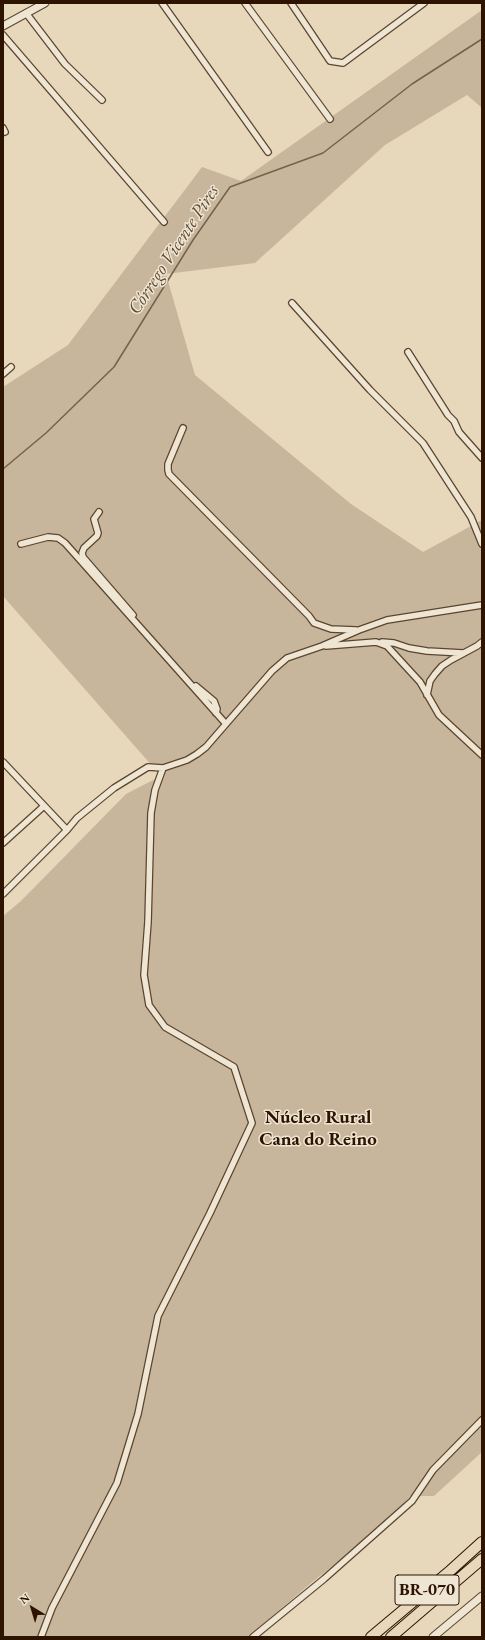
<!DOCTYPE html>
<meta charset="utf-8">
<style>
body{margin:0}
#map{position:relative;width:485px;height:1640px;overflow:hidden;background:#e7d7bb;font-family:"EB Garamond",serif}
canvas{display:block}
.frame{position:absolute;inset:0;border:4px solid #2c1400;pointer-events:none}
.north{position:absolute;left:12px;top:1588px;width:40px;height:40px;-webkit-text-stroke:3px #efe5d3;paint-order:stroke;rotate:322deg;font-size:11px;font-weight:700;line-height:16px;text-align:center;color:#2c1400}
.north::after{content:'';display:block;margin:auto;width:14px;height:18px;background:#2c1400;clip-path:polygon(50% 0,100% 100%,50% 72%,0 100%)}
</style>
<div id="map">
<canvas width="485" height="1640"></canvas>
<div class="frame"></div>
<div class="north">N</div>
</div>
<script>
const ctx = document.querySelector('canvas').getContext('2d');
ctx.lineJoin = 'round';
function paint(path, color) { ctx.fillStyle = color; ctx.fill(path, 'evenodd'); }
const shape = rows => new Path2D(rows.map(r => 'M' + r).join(''));
function strokePath(path, color, width, dash) { ctx.strokeStyle = color; ctx.lineWidth = width; ctx.lineCap = dash ? 'butt' : 'round'; ctx.setLineDash(dash || []); ctx.stroke(path); }
function drawText(font, color, halo, rows, align = 'center') {
  ctx.font = font + ' "EB Garamond",serif'; ctx.lineWidth = 3; ctx.setLineDash([]); ctx.textBaseline = 'middle'; ctx.strokeStyle = halo; ctx.fillStyle = color; for (const [text, x, y, turn = 0] of rows) {
    ctx.save(); ctx.translate(x, y); ctx.rotate((+turn || 0) * Math.PI / 180); ctx.textAlign = isNaN(turn) ? turn : align; if (halo) ctx.strokeText(text, 0, 0); ctx.fillText(text, 0, 0); ctx.restore();
  }
}
const green = shape([
 [482,10,482,108,467,95,385,145,255,263,166,274,195,375,351,504,423,552,482,520,482,1452,434,1496,410,1496,399,1509,345,1556,311,1583,248,1637,3,1637,3,916,21,901,126,794,161,776,3,596,3,387,68,345,202,167,241,181]
]);
const stream = shape([
 [3,469,46,433,114,367,193,240,230,187,323,153,412,84,482,39]
]);
const minor = shape([
 [162,3,268,152],
 [245,3,330,119],
 [291,3,330,61,343,63,424,3],
 [26,13,65,64,102,100],
 [3,35,164,222],
 [3,128,5,132],
 [292,303,370,390,423,443,471,517,482,544],
 [408,352,448,415,454,421,459,432,482,458],
 [3,374,11,367],
 [183,428,168,464,168,470,169,474,309,616,314,623,331,629,356,630],
 [99,512,94,519,98,533,97,536,84,548,82,553,83,557,133,615],
 [21,544,48,537,58,538,65,543,226,724],
 [382,642,394,643,409,648,427,651,463,653],
 [326,646,376,642,387,646,420,682,439,715,482,755],
 [196,686,214,701,217,709,216,713],
 [427,695,430,681,435,674,442,666,451,660,477,646,482,642],
 [3,762,67,830],
 [3,843,44,806],
 [3,894,67,830,77,818,114,788,148,767,163,768,187,760,197,754,206,747,272,671,287,658,322,646,359,630,387,620,482,605],
 [41,1637,52,1608,117,1483,138,1414,158,1316,210,1213,252,1123,234,1067,165,1027,149,1005,144,975,148,922,151,813,155,790,163,768],
 [253,1637,324,1579,412,1501,433,1470,482,1420]
]);
const tertiary = shape([
 [3,26,45,3],
 [433,1637,482,1596]
]);
const motorway = shape([
 [371,1637,451,1570,482,1542],
 [391,1637,482,1559]
]);
const shields = [
 [427,1590,64]
];
const shieldNames = [
 ["BR-070",427,1590]
];
const waterNames = [
 ["Córrego Vicente Pires",174,250,-57]
];
const neighbourhoodNames = [
 ["Núcleo Rural",318,1118],
 ["Cana do Reino",318,1140]
];
paint(green, '#c7b69b');
strokePath(stream, '#76614a', 1.5);
strokePath(minor, '#5b452f', 8);
strokePath(tertiary, '#5b452f', 9);
strokePath(motorway, '#2c1400', 12);
strokePath(minor, '#efe5d3', 5.5);
strokePath(tertiary, '#efe5d3', 7);
strokePath(motorway, '#e7d7bb', 10);
for (const [x, y, w] of shields) { const box = new Path2D(); box.roundRect(x - w / 2, y - 15, w, 30, 3); ctx.fillStyle = '#efe5d3'; ctx.fill(box); strokePath(box, '#2c1400', 1); }
drawText('bold 17px', '#2c1400', null, shieldNames);
drawText('italic 19px', '#5d4831', '#efe5d3', waterNames);
drawText('bold 19px', '#2c1400', '#efe5d3', neighbourhoodNames);
</script>
